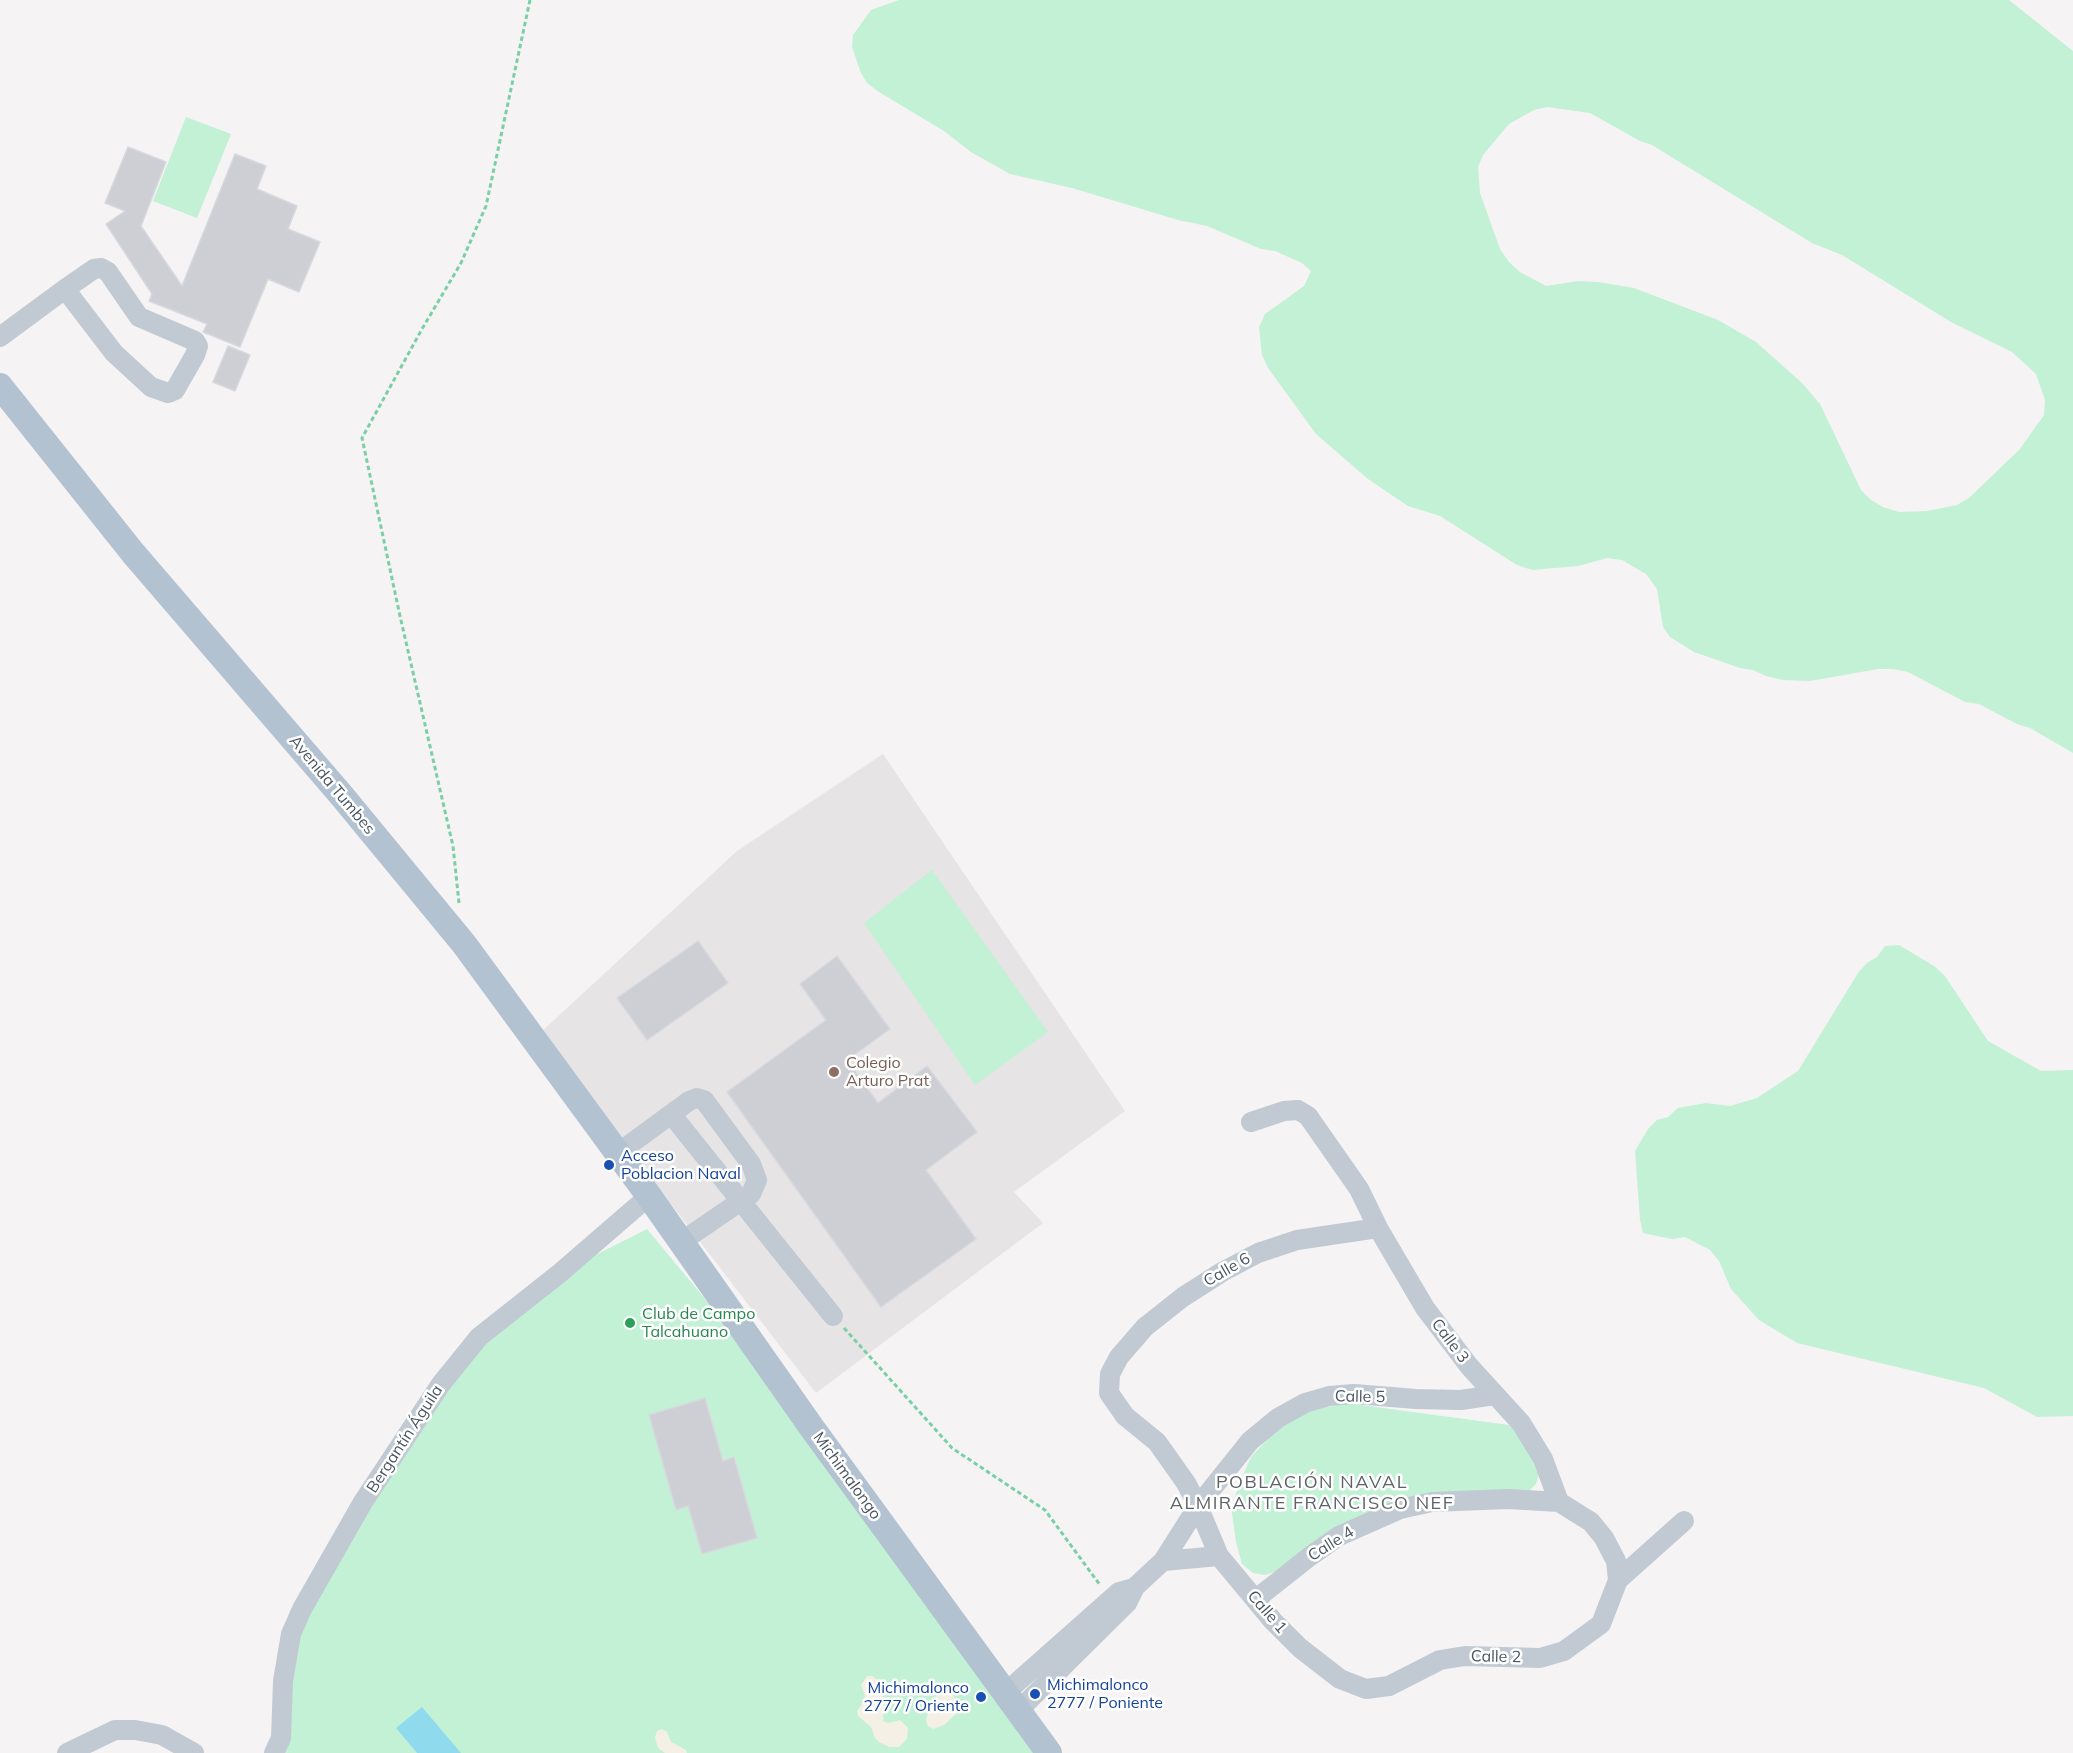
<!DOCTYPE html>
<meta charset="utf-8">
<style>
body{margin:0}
canvas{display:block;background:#f5f3f3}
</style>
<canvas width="2073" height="1753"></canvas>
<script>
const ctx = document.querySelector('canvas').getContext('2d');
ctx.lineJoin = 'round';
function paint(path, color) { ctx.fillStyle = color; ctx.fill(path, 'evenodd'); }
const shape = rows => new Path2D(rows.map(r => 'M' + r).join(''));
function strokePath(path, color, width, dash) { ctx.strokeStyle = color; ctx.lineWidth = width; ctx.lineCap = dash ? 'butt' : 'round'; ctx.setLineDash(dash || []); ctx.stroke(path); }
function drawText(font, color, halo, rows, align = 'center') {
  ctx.font = font + ' Mulish,sans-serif'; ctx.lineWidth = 5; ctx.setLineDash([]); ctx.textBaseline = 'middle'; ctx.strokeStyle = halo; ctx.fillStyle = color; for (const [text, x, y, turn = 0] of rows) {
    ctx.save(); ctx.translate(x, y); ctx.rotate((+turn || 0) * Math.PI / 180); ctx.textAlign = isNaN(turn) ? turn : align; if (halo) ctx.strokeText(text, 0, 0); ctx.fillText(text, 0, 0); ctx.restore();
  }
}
const education = shape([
 [883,754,1125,1111,1014,1192,1043,1223,816,1393,540,1033,737,851]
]);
const green = shape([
 [899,0,2009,0,2073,51,2073,753,2030,728,2017,724,1979,704,1965,702,1908,672,1893,669,1878,669,1810,681,1783,680,1766,676,1753,670,1740,668,1694,652,1670,637,1663,627,1657,589,1646,574,1622,560,1607,558,1578,566,1532,570,1517,565,1440,516,1408,506,1368,479,1316,434,1268,368,1262,355,1259,327,1265,314,1304,286,1311,271,1302,263,1275,251,1261,249,1207,226,1178,220,1072,188,1010,174,971,152,944,131,879,92,867,83,861,73,852,47,853,35,871,10],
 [1547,107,1590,113,1640,141,1652,145,1812,243,1842,255,1951,322,2012,352,2036,374,2045,400,2044,415,2020,449,1969,498,1957,505,1927,511,1899,512,1883,507,1871,500,1861,490,1820,404,1802,383,1756,342,1718,320,1634,288,1598,282,1578,281,1546,286,1520,272,1509,262,1500,249,1480,193,1478,167,1483,155,1509,124,1534,110],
 [186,117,231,134,197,218,153,201],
 [932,870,1048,1032,975,1085,864,923],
 [1899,945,1934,966,1945,976,1988,1041,2041,1071,2073,1070,2073,1416,2037,1417,1984,1388,1797,1343,1759,1320,1731,1289,1719,1261,1710,1250,1685,1237,1672,1239,1643,1233,1640,1220,1635,1151,1648,1129,1657,1120,1668,1117,1678,1108,1706,1103,1730,1106,1757,1098,1798,1071,1858,973,1867,963,1877,957,1885,946],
 [647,1229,812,1428,1049,1753,274,1753,291,1634,479,1337,560,1273],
 [1346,1403,1509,1425,1519,1433,1539,1474,1536,1484,1528,1492,1419,1497,1277,1571,1265,1575,1253,1573,1242,1564,1236,1542,1232,1513,1237,1489,1251,1457,1278,1428,1304,1412]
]);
const sand = shape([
 [867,1676,872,1676,881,1682,884,1704,883,1721,888,1723,900,1720,908,1728,907,1739,899,1747,889,1747,879,1742,875,1738,871,1727,858,1716,857,1711,864,1701,865,1696,861,1685],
 [946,1691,951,1693,955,1698,957,1713,944,1725,933,1729,928,1726,926,1721,927,1716,936,1696,941,1692],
 [662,1729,667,1732,671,1742,686,1750,687,1753,665,1753,658,1748,655,1737,657,1731]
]);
const water = shape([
 [422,1707,461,1753,417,1753,396,1728]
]);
const building = shape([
 [128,147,166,162,141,226,182,286,235,154,266,166,257,189,297,206,288,229,320,242,299,292,268,279,240,347,203,332,207,324,149,301,152,294,106,224,125,211,105,203,128,147],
 [228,346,250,355,235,391,213,382,228,346],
 [698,941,728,983,647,1040,617,998,698,941],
 [837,956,890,1029,847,1060,878,1103,927,1066,977,1132,926,1170,976,1239,881,1307,727,1092,826,1020,800,984,837,956],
 [705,1398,723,1461,734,1457,757,1538,702,1554,688,1506,676,1510,649,1415,705,1398]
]);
const path = shape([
 [459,903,453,846,400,616,362,438,422,329,461,263,486,206,530,0],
 [844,1328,952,1448,1045,1510,1100,1585]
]);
const minor = shape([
 [0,337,65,289,94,269,101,268,108,272,139,317,195,341,198,346,195,355,175,390,168,393,151,387,114,353,65,289],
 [671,1114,833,1316],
 [1251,1122,1284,1111,1298,1110,1308,1116,1359,1189,1378,1228,1425,1308,1469,1366,1521,1423,1543,1459,1559,1502,1591,1522,1604,1538,1616,1561,1618,1580,1601,1624,1564,1651,1540,1658,1465,1656,1440,1660,1389,1686,1366,1689,1340,1679,1300,1648,1273,1621,1219,1556,1198,1506,1250,1441,1278,1418,1305,1403,1329,1396,1354,1394,1416,1399,1461,1400,1495,1395],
 [618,1153,689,1101,697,1098,704,1100,751,1164,757,1180,751,1194,681,1242],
 [1163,1561,1219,1556],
 [1618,1580,1684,1521],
 [1256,1599,1309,1557,1339,1536,1400,1509,1432,1502,1508,1499,1559,1502],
 [1005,1693,1119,1592,1133,1588],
 [1018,1711,1127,1603,1135,1587,1163,1561,1198,1506,1186,1483,1157,1442,1125,1416,1109,1393,1110,1374,1119,1357,1145,1327,1183,1297,1222,1272,1258,1253,1297,1240,1378,1228],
 [67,1753,115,1730,135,1730,162,1735,194,1753],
 [274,1753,281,1738,283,1681,291,1634,302,1609,363,1502,441,1384,479,1337,560,1273,649,1196]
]);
const major = shape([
 [0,386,133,553,342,796,464,944,649,1196,812,1428,1049,1753]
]);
const markers = [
 [834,1072,6,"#8d6e63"],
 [609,1165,6,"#1a4fb4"],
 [630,1323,6,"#2e9e5b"],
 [1035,1694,6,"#1a4fb4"],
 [981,1697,6,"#1a4fb4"]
];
const streetNames = [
 ["Avenida Tumbes",332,785,50],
 ["Calle 6",1227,1270,-30],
 ["Calle 3",1450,1341,53],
 ["Calle 5",1360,1397,1],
 ["Bergantín Águila",405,1439,-57],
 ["Michimalongo",847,1476,54],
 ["Calle 4",1331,1544,-32],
 ["Calle 1",1267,1612,49],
 ["Calle 2",1496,1657,1]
];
const educationNames = [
 ["Colegio",846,1063],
 ["Arturo Prat",846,1081]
];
const transitNames = [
 ["Acceso",621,1156],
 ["Poblacion Naval",621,1174],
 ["Michimalonco",1047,1685],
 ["2777 / Poniente",1047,1703],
 ["Michimalonco",969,1688,"right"],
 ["2777 / Oriente",969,1706,"right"]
];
const leisureNames = [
 ["Club de Campo",642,1314],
 ["Talcahuano",642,1332]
];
const neighbourhoodNames = [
 ["POBLACIÓN NAVAL",1312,1483],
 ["ALMIRANTE FRANCISCO NEF",1312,1504]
];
paint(education, '#e6e4e5');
paint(green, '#c3f1d5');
paint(sand, '#f5f0e5');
paint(water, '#90daee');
paint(building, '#cdcfd5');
strokePath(building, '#d7d9de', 1.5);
strokePath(path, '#7ad0a6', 3, [4.5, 3]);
strokePath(minor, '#c1cad2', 20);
strokePath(major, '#b3c2d1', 26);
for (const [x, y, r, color] of markers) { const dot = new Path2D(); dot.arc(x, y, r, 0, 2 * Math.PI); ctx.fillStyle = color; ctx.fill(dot); strokePath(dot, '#fff', 2); }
drawText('16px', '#4a5661', '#fff', streetNames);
drawText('16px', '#785e54', '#fff', educationNames, 'left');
drawText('16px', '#164399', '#fff', transitNames, 'left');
drawText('16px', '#27864d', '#fff', leisureNames, 'left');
ctx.letterSpacing = '1.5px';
drawText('18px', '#5f6368', '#fff', neighbourhoodNames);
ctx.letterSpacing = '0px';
</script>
